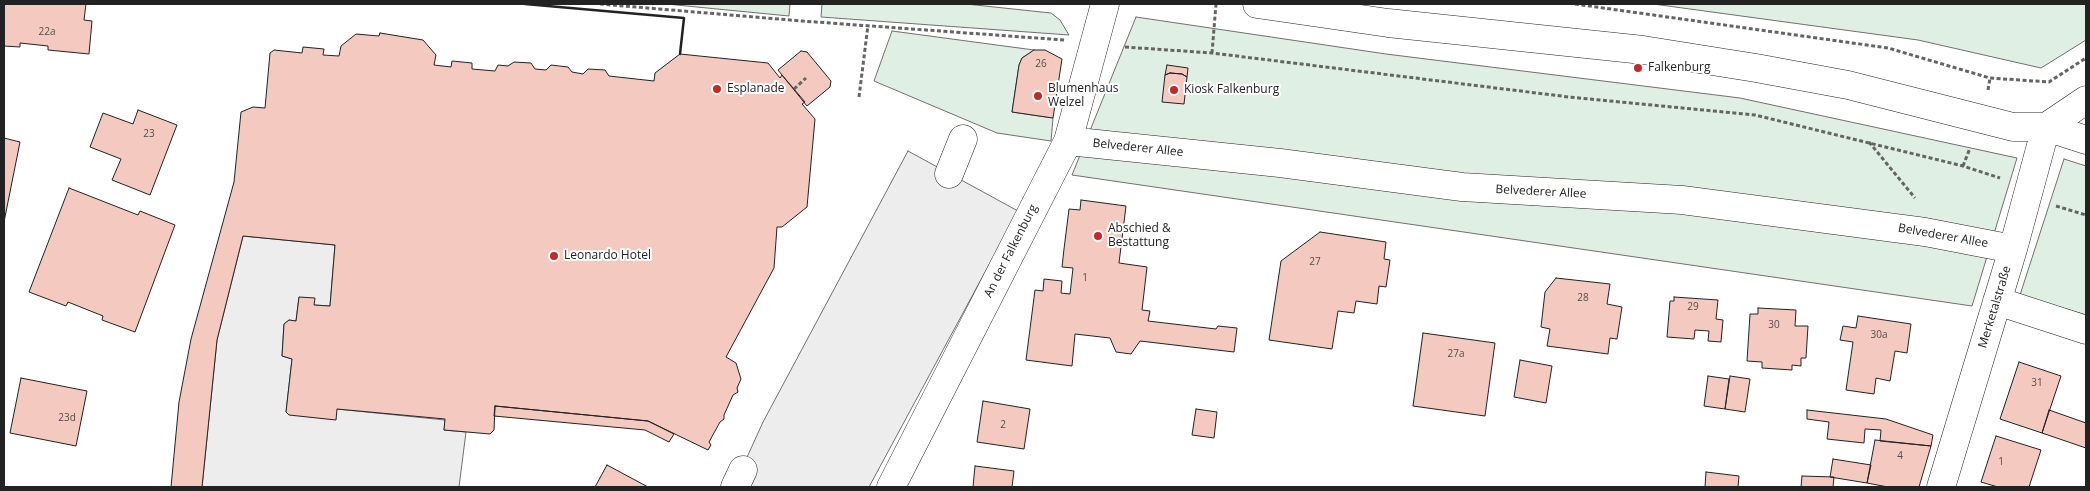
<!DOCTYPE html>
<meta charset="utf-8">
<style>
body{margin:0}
#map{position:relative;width:2090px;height:491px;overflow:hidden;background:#fff;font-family:"Open Sans",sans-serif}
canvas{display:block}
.frame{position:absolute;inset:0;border:5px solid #222;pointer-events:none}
</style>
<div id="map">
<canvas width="2090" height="491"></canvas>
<div class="frame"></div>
</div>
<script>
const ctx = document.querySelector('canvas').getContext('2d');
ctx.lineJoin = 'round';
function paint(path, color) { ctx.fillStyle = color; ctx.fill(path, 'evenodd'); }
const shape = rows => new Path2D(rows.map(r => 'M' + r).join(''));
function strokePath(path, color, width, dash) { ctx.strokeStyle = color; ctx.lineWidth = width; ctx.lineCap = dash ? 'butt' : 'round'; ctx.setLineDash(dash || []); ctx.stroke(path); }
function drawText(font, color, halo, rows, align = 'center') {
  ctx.font = font + ' "Open Sans",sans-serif'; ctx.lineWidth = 4; ctx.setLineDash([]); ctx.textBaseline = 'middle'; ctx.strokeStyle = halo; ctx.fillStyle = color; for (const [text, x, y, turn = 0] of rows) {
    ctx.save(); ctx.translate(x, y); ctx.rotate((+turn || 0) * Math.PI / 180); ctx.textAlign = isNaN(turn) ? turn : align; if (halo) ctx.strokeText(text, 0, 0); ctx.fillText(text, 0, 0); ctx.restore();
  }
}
const green = shape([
 [666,4,790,4,789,16,666,4],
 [822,4,966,4,1051,13,1060,20,1069,35,821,17,822,4],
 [1653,4,2086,4,2086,40,2041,68,1918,40,1653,4],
 [1136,17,1386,54,1740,98,2017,158,1972,306,1072,175,1136,17],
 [892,31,1034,50,1022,58,1019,65,1012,112,1053,118,1051,141,997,133,874,81,892,31],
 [2064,159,2086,166,2086,315,2020,295,2064,159]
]);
const parking = shape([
 [908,151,1018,211,869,487,747,487,743,466,763,422,908,151],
 [243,236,335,245,330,306,314,305,299,297,296,321,289,320,284,324,282,356,292,359,286,412,337,409,445,420,444,430,466,432,459,487,202,487,217,340,243,236]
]);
const building = shape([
 [4,4,86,4,84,20,92,21,89,54,48,50,48,46,20,43,20,47,4,46,4,4],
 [380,33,423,40,436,55,434,65,451,67,452,61,472,63,472,69,495,71,498,65,508,66,514,62,531,63,535,69,546,70,551,65,568,67,572,72,583,74,588,69,605,70,609,76,654,81,655,73,680,54,768,63,780,78,782,75,805,102,802,104,815,119,807,207,782,227,777,227,774,268,726,357,736,363,741,379,737,388,738,392,733,395,724,415,724,419,720,422,709,442,711,445,708,450,648,421,495,406,494,430,490,434,444,430,445,419,337,409,336,420,289,415,286,412,292,359,282,356,284,324,289,320,296,321,299,297,315,298,314,305,330,306,335,245,243,236,217,340,202,487,171,487,179,402,191,339,234,182,241,112,253,107,265,108,270,53,274,50,302,53,303,47,324,49,323,55,339,56,341,46,356,34,379,36,380,33],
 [1034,50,1045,50,1062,59,1053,118,1012,112,1019,65,1022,58,1034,50],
 [801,51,807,52,831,81,830,87,807,106,778,70,801,51],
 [1167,65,1188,68,1187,77,1182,74,1170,73,1165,75,1167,65],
 [1170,73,1182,74,1187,77,1184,104,1162,102,1165,75,1170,73],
 [138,110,177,125,150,195,112,180,121,159,90,147,103,113,133,124,138,110],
 [4,138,20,142,4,222,4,138],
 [69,188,138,215,140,211,175,225,135,332,102,320,103,316,68,302,66,306,29,292,69,188],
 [1081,200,1126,206,1119,263,1147,267,1142,310,1150,311,1148,321,1216,329,1218,326,1237,328,1234,352,1140,341,1131,354,1116,352,1110,338,1075,334,1072,366,1026,360,1035,290,1043,291,1044,279,1062,281,1061,293,1070,294,1073,268,1062,267,1064,249,1069,209,1080,210,1081,200],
 [1320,232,1386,242,1384,259,1390,260,1386,287,1379,286,1377,304,1356,301,1354,313,1338,311,1332,349,1269,340,1281,261,1320,232],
 [1556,278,1610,284,1607,304,1622,307,1617,339,1610,338,1608,354,1547,346,1550,329,1541,327,1545,292,1556,278],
 [1674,297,1718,300,1716,319,1723,320,1721,342,1708,341,1709,331,1695,330,1694,339,1667,337,1670,301,1674,301,1674,297],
 [1758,308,1796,310,1795,326,1808,326,1806,358,1801,358,1801,366,1792,365,1792,370,1762,368,1762,362,1747,361,1750,314,1758,314,1758,308],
 [1858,316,1911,324,1907,353,1895,351,1890,381,1876,378,1874,394,1846,390,1853,342,1840,340,1843,326,1856,328,1858,316],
 [1423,333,1495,343,1485,416,1413,406,1423,333],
 [1520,360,1552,366,1546,403,1514,397,1520,360],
 [2019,362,2061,376,2042,433,2000,419,2019,362],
 [1708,376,1729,379,1725,409,1704,406,1708,376],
 [1730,376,1750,379,1745,412,1725,409,1730,376],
 [21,378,87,391,76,446,10,433,21,378],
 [983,401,1030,409,1024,449,977,442,983,401],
 [495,406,648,421,674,434,669,442,645,430,494,416,495,406],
 [1196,409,1217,412,1214,438,1192,435,1196,409],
 [1807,410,1886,419,1933,435,1931,446,1880,441,1881,430,1865,429,1864,443,1827,439,1829,422,1807,419,1807,410],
 [2049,410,2086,423,2086,448,2042,433,2049,410],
 [1996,436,2041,450,2029,487,1998,487,1981,482,1996,436],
 [1875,440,1931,446,1919,487,1888,487,1867,483,1875,440],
 [1833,459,1871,465,1867,483,1830,477,1833,459],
 [607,465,648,487,595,487,607,465],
 [975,466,1014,471,1012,487,973,487,975,466],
 [1706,472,1739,476,1738,487,1705,487,1706,472],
 [1802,476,1834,477,1833,487,1801,487,1802,476]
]);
const path = shape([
 [600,4,802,21,1064,40],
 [1575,4,1888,48,1990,78,2049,82,2086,58],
 [1125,47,1212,53,1569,97,1755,115,1963,166,2000,178],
 [1212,53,1216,4],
 [794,89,806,78],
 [1988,90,1990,78],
 [859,97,868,25],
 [1869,142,1915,198],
 [1963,166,1970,148],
 [2056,206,2086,215]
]);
const minor = shape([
 [1257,4,1388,23,1643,50,1756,68,1848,85,2013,127,2046,127,2086,140],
 [2046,127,2086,100],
 [1068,141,1280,163,1462,187,1682,200,1925,232,2013,249],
 [949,174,963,139],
 [1997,301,2086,330],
 [735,487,743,470],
 [891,487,1068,141,1105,4],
 [1941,487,2013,249,2046,127]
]);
const wall = shape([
 [525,4,684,18,680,54]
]);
const markers = [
 [1638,68,5,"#c62828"],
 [717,89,5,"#c62828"],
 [1174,90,5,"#c62828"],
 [1038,96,5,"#c62828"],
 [1098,236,5,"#c62828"],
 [554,256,5,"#c62828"]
];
const numberNames = [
 ["22a",47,32],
 ["26",1041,64],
 ["23",149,134],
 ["27",1315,262],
 ["1",1085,278],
 ["28",1583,298],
 ["29",1693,307],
 ["30",1774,325],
 ["30a",1879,335],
 ["27a",1456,354],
 ["31",2037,383],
 ["23d",67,418],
 ["2",1003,425],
 ["4",1900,456],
 ["1",2001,462]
];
const poiNames = [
 ["Falkenburg",1648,68],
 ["Esplanade",727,89],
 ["Blumenhaus",1048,89],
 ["Welzel",1048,103],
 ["Kiosk Falkenburg",1184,90],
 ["Abschied &",1108,229],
 ["Bestattung",1108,243],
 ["Leonardo Hotel",564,256]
];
const streetNames = [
 ["Belvederer Allee",1138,148,6],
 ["Belvederer Allee",1541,192,3],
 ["Belvederer Allee",1943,236,10],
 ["An der Falkenburg",1011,251,-63],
 ["Merketalstraße",1995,307,-73]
];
paint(green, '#e0efe3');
strokePath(green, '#6f6f6f', 1);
paint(parking, '#ededed');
strokePath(parking, '#6f6f6f', 1);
paint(building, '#f3c9c0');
strokePath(building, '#222', 1);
strokePath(minor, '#222', 29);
strokePath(path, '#646464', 3, [4, 2.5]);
strokePath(minor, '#fff', 28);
strokePath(wall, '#222', 2.5);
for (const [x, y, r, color] of markers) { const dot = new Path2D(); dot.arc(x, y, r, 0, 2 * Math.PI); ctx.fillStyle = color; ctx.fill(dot); strokePath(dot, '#fff', 2); }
drawText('10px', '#564c4a', null, numberNames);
drawText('12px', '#222', '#fff', poiNames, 'left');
drawText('12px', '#222', '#fff', streetNames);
</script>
